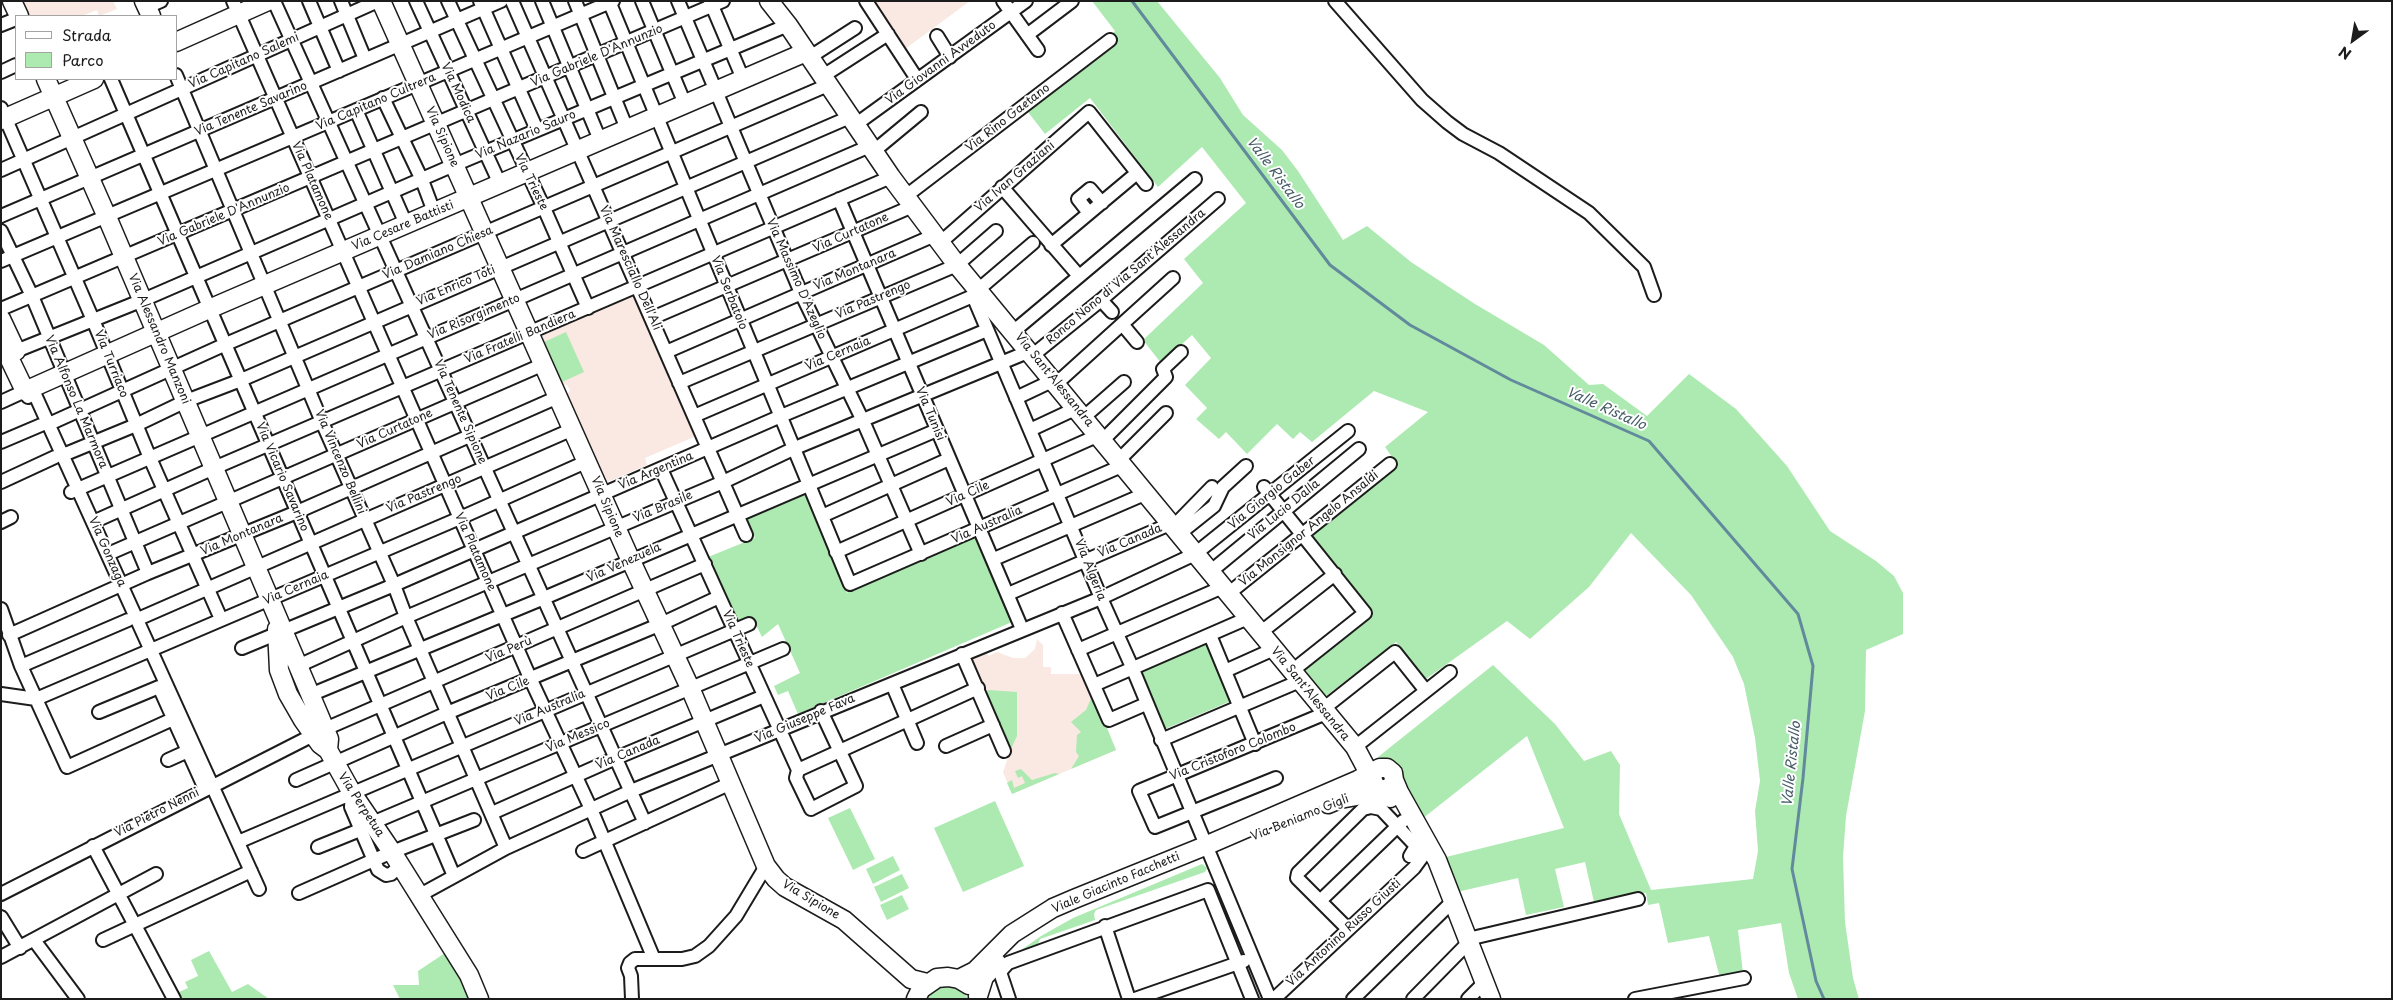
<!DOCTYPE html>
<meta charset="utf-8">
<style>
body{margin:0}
#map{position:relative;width:2393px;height:1000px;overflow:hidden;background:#fff;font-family:"Playpen Sans",sans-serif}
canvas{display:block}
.frame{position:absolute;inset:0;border:2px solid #1c1c1c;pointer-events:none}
.legend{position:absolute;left:15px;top:15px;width:162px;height:65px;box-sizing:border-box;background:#fff;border:1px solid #a4a4a4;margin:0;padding:6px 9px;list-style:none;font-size:15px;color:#1c1c1c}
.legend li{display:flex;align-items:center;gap:10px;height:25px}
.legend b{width:25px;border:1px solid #a4a4a4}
.north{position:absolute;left:2328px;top:15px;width:50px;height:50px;-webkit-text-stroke:4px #fff;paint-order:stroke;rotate:212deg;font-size:14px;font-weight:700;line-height:20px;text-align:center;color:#1c1c1c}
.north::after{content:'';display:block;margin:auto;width:18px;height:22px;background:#1c1c1c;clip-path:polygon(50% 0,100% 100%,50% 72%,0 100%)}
</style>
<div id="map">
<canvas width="2393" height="1000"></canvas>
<div class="frame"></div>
<ul class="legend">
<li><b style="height:6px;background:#fff"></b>Strada</li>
<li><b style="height:14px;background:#adeab1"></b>Parco</li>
</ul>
<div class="north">N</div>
</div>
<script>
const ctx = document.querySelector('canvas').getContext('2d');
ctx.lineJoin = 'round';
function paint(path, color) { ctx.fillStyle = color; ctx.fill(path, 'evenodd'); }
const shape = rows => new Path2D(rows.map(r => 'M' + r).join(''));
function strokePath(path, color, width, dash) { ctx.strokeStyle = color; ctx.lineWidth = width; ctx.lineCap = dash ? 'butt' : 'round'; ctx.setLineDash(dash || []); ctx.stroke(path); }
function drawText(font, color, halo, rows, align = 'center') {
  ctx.font = font + ' "Playpen Sans",sans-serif'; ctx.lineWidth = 4; ctx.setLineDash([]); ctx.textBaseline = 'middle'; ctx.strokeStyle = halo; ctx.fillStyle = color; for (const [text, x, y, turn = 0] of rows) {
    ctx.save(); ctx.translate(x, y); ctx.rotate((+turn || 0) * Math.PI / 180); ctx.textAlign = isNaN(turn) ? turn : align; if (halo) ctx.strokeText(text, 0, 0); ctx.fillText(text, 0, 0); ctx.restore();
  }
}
const built = shape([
 [20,1,113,1,117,9,99,16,97,10,82,16,27,16],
 [875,1,970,1,905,49],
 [634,296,696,436,645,458,647,465,605,483,566,396,570,390,567,385,561,384,538,334],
 [1037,639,1043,645,1043,667,1051,667,1051,674,1085,674,1116,750,1012,794,1003,772,1011,749,972,660,986,653,989,656,997,652,1013,658,1025,658,1035,649]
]);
const green = shape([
 [1092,1,1157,1,1220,78,1243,115,1282,150,1298,171,1343,240,1367,226,1411,262,1475,304,1544,345,1589,385,1603,384,1647,416,1689,374,1736,409,1787,466,1830,531,1876,561,1894,576,1903,593,1903,634,1866,650,1865,711,1846,816,1843,857,1845,922,1853,978,1859,999,1798,999,1789,973,1781,923,1738,930,1743,973,1720,978,1709,936,1668,943,1659,903,1648,905,1646,893,1594,902,1585,862,1555,869,1564,907,1526,915,1518,878,1457,892,1446,857,1564,828,1527,736,1422,819,1403,792,1402,774,1399,766,1390,760,1378,757,1493,665,1555,724,1584,761,1611,751,1620,765,1619,814,1651,890,1753,879,1758,851,1755,811,1760,781,1755,738,1744,684,1733,657,1691,595,1631,533,1589,587,1530,639,1507,621,1426,679,1396,642,1322,699,1299,671,1371,613,1310,535,1397,464,1385,447,1428,412,1374,391,1312,442,1300,432,1293,439,1277,424,1247,454,1226,432,1219,439,1196,419,1207,408,1185,385,1211,358,1192,335,1161,363,1143,340,1203,283,1184,259,1246,203,1202,147,1158,187,1090,98,1045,134,1028,112,1116,45,1112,34,1115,31],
 [566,332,584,372,562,382,544,342],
 [805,491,847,593,854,587,978,536,1012,622,798,714,788,691,778,695,774,686,800,673,778,624,762,637,752,617,737,623,708,557,755,538,746,518],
 [1206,643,1231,701,1165,729,1140,670],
 [989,690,1017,692,1017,736,1011,749,986,691],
 [1093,694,1116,750,1071,769,1079,756,1076,752,1077,735,1081,732,1071,722,1086,710],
 [1021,769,1032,780,1055,773,1059,774,1012,794,1007,783,1012,780,1014,788,1025,783,1022,776,1018,778,1015,771],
 [995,801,1024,866,963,892,934,828],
 [850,808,875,859,853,870,828,818],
 [893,856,900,870,873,884,866,869],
 [1202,864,1207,868,1205,872,1096,910,1094,914,1095,920,1040,939,1037,947,1017,953,1041,936,1073,918],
 [902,874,909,888,881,902,874,887],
 [902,895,909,909,887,920,880,905],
 [209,951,232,992,248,984,269,999,180,999,177,993,188,988,185,982,198,976,191,960],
 [448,951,472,999,400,999,393,985,419,985,418,971],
 [946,985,959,989,969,999,925,999,939,987]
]);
const stream = shape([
 [1132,1,1330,265,1410,325,1511,380,1649,441,1798,614,1813,666,1803,778,1792,869,1816,981,1824,999]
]);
const street = shape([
 [233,1,531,680,591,809,654,959,682,959,695,956,709,946,736,916,766,866],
 [274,1,645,823],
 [309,1,339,71],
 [341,1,365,59],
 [416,1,500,184],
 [448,1,544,208,588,308],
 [480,1,537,130],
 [512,1,746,535],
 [542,1,600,140],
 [575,1,627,129],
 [609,1,850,584,1124,465],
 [642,1,685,104],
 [678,1,801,293,863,421,921,554],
 [710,1,743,79],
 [866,1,917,79],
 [1003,1,1038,50],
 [1335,1,1422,100,1447,122,1463,134,1499,153,1589,213,1644,267,1654,295],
 [147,7,161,1],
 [1,25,16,19],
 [1027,35,1072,1],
 [937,36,950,57],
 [810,57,855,28],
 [1,72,16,65],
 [176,75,322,422,394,585,406,617,506,848],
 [823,76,888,34],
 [111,79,454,876],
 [383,98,422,180,434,212],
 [1,108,93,320,150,458,221,619],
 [356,110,406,224],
 [855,125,1026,1],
 [874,151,921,112],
 [1,170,378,1],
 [1002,187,1079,276],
 [906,196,1110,40],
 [839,199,1022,629],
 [1089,213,1078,199,1090,189,1102,203],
 [1,216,501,1],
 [1,231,32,296,148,573],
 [941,242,1089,112,1146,184],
 [1051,245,1137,173],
 [1,261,613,1],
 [979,289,1033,243],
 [973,296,1101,598,1132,667,1270,999],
 [1101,300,1112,312],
 [1,309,723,1],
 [652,318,913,206],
 [1122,324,1137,342],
 [1014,331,1195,179],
 [16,351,143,300,454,165,788,25],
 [666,352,935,235],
 [1033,355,1101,300,1218,199],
 [679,383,957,265,996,231],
 [1057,383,1173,278],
 [32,388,259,889],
 [1016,398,1054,380],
 [1,402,25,391,28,397],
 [694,416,973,296,980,295],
 [1084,417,1124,382],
 [49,424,226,344,828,85],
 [1030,430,1077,408],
 [1103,440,1166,377,1163,369,1181,352],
 [1,442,41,425],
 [63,455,136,425,186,401,241,380,850,117],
 [1119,460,1166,413],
 [661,469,798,770,796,778,811,809,856,786,821,711],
 [1,482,55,457],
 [1264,487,1365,613,1292,671],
 [71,492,870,146],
 [822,516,949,459],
 [1,522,11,517],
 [93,522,214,468,891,177],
 [1173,527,1212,487],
 [1179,534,1214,506,1223,487,1246,466],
 [836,552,1099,435],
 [108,554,544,364],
 [994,559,1147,493],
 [1210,572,1359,449],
 [1008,594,1170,524],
 [1228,594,1390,464],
 [1,609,21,666,67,767,173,719],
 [1062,613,1109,720,1146,704],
 [138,619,573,429],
 [1260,633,1335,574],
 [9,635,148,573,297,512,558,397],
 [1210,635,1255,744],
 [242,648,394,585,781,416,987,330],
 [1078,650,1223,587],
 [962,654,1004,751],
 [21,666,128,620],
 [298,666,406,617,723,482,795,448,1030,351],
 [1225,671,1274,649],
 [892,684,917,743],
 [1094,685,1248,618],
 [160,689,205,789],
 [1,694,36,699,460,518,588,461],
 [310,695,544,598,937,430],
 [1323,709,1395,652,1426,691],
 [99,712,159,687],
 [1161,740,1300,681],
 [946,746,993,725],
 [1355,747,1450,672],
 [168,760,188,751],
 [798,770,978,688],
 [1276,778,1155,827,1139,791,1326,713],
 [296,780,447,713,661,624,719,597],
 [352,793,351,807,378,870,386,875,391,874,401,865],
 [492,813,616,758,764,696],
 [372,823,783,649],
 [238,842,749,624],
 [93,846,174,999],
 [318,847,360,830],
 [583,851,731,783],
 [299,893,392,852,474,820],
 [1,894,325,729,705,564],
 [420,895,506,848,631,791,1101,598,1195,554,1348,431],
 [1320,901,1403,821],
 [1,917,20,948],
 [1105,926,1129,999],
 [1348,929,1297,878,1298,873,1363,809,1371,807,1381,809,1416,846,1410,856],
 [1468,939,1638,899],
 [34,940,78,999],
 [103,940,251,871],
 [1,957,156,874],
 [632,999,631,976,628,968,630,963,635,959,654,959],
 [1009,999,1000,972,1008,963,1208,890,1252,999],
 [1135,999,1244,961],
 [1274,999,1414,868,1430,846],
 [1353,999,1453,901],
 [1413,999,1469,942],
 [1468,999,1485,982],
 [1635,999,1744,978]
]);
const secondary = shape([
 [12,1,19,16],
 [144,1,151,16],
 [381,1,631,561,691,690,766,866,776,879,785,887,844,920,911,979,927,983],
 [769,1,788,25,891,177,957,265,1355,747,1372,779],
 [176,42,268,1],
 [46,79,107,217,319,715,329,739,328,750,352,793,392,852,469,975,479,999],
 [1,120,94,79],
 [1,319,16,351],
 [1,341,25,391,209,309,806,52],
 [277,629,279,670,288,694,303,720,320,744,328,750],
 [1394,780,1399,792,1437,860,1491,999],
 [1328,804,1340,799,1368,794,1390,798],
 [959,979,975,971,1012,934,1053,908,1074,899,1205,846,1358,780,1380,768,1387,768,1393,773,1394,780,1391,787,1383,790,1376,787,1372,779,1374,772],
 [978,996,984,977,997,963],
 [916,999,921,989,937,978,948,977,959,979,969,985]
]);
const streetNames = [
 ["Via Gabriele D'Annunzio",597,56,-23],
 ["Via Capitano Salemi",244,61,-24],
 ["Via Giovanni Avveduto",941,63,-36],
 ["Via Modica",458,93,65],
 ["Via Capitano Cultrera",376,102,-23],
 ["Via Tenente Savarino",251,109,-23],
 ["Via Rino Gaetano",1008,118,-38],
 ["Via Nazario Sauro",526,135,-23],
 ["Via Sipione",442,137,66],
 ["Via Ivan Graziani",1015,177,-41],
 ["Via Platamone",312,181,66],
 ["Via Trieste",531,182,64],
 ["Via Gabriele D'Annunzio",224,215,-23],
 ["Via Cesare Battisti",403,226,-23],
 ["Via Curtatone",851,233,-24],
 ["Via Damiano Chiesa",438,253,-23],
 ["Via Maresciallo Dell'Ali",630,268,66],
 ["Via Montanara",855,270,-23],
 ["Ronco Nono di Via Sant'Alessandra",1126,277,-40],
 ["Via Massimo D'Azeglio",796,279,66],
 ["Via Enrico Toti",456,286,-23],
 ["Via Serbatoio",729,293,68],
 ["Via Pastrengo",873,300,-23],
 ["Via Risorgimento",474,317,-23],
 ["Via Fratelli Bandiera",520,337,-23],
 ["Via Alessandro Manzoni",159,339,67],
 ["Via Cernaia",838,354,-23],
 ["Via Turriaco",111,364,68],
 ["Via Sant'Alessandra",1054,380,51],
 ["Via Alfonso La Marmora",76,402,67],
 ["Via Tenente Sipione",460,412,66],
 ["Via Tunisi",930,414,67],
 ["Via Curtatone",395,429,-24],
 ["Via Vincenzo Bellini",340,462,67],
 ["Via Argentina",656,471,-23],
 ["Via Vicario Savarino",282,477,67],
 ["Via Giorgio Gaber",1272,493,-39],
 ["Via Pastrengo",424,494,-23],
 ["Via Cile",968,494,-24],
 ["Via Sipione",607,507,67],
 ["Via Brasile",663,507,-23],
 ["Via Lucio Dalla",1284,510,-39],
 ["Via Australia",987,525,-24],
 ["Via Monsignor Angelo Ansaldi",1309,529,-39],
 ["Via Montanara",242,535,-23],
 ["Via Canada",1130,541,-23],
 ["Via Gonzaga",107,552,66],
 ["Via Platamone",475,552,66],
 ["Via Venezuela",624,563,-24],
 ["Via Algeria",1090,570,68],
 ["Via Cernaia",296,588,-23],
 ["Via Trieste",738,639,66],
 ["Via Perù",509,650,-23],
 ["Via Cile",508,689,-22],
 ["Via Sant'Alessandra",1310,694,51],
 ["Via Australia",550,708,-23],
 ["Via Giuseppe Fava",805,719,-23],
 ["Via Messico",578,736,-23],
 ["Via Cristoforo Colombo",1233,752,-22],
 ["Via Canada",628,753,-23],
 ["Via Perpetua",361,805,57],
 ["Via Pietro Nenni",157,813,-27],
 ["Via Beniamo Gigli",1300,818,-22],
 ["Viale Giacinto Facchetti",1116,883,-23],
 ["Via Sipione",811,900,31],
 ["Via Antonino Russo Giusti",1344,933,-43]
];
const waterNames = [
 ["Valle Ristallo",1275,173,53],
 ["Valle Ristallo",1606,409,24],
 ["Valle Ristallo",1792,764,-84]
];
paint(built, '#f9e9e2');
paint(green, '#adeab1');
strokePath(stream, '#628a9c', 3);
strokePath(street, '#1c1c1c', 16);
strokePath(secondary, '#1c1c1c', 21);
strokePath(street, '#fff', 12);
strokePath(secondary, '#fff', 18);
drawText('12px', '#1c1c1c', '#fff', streetNames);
drawText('italic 14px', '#455c67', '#fff', waterNames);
</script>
